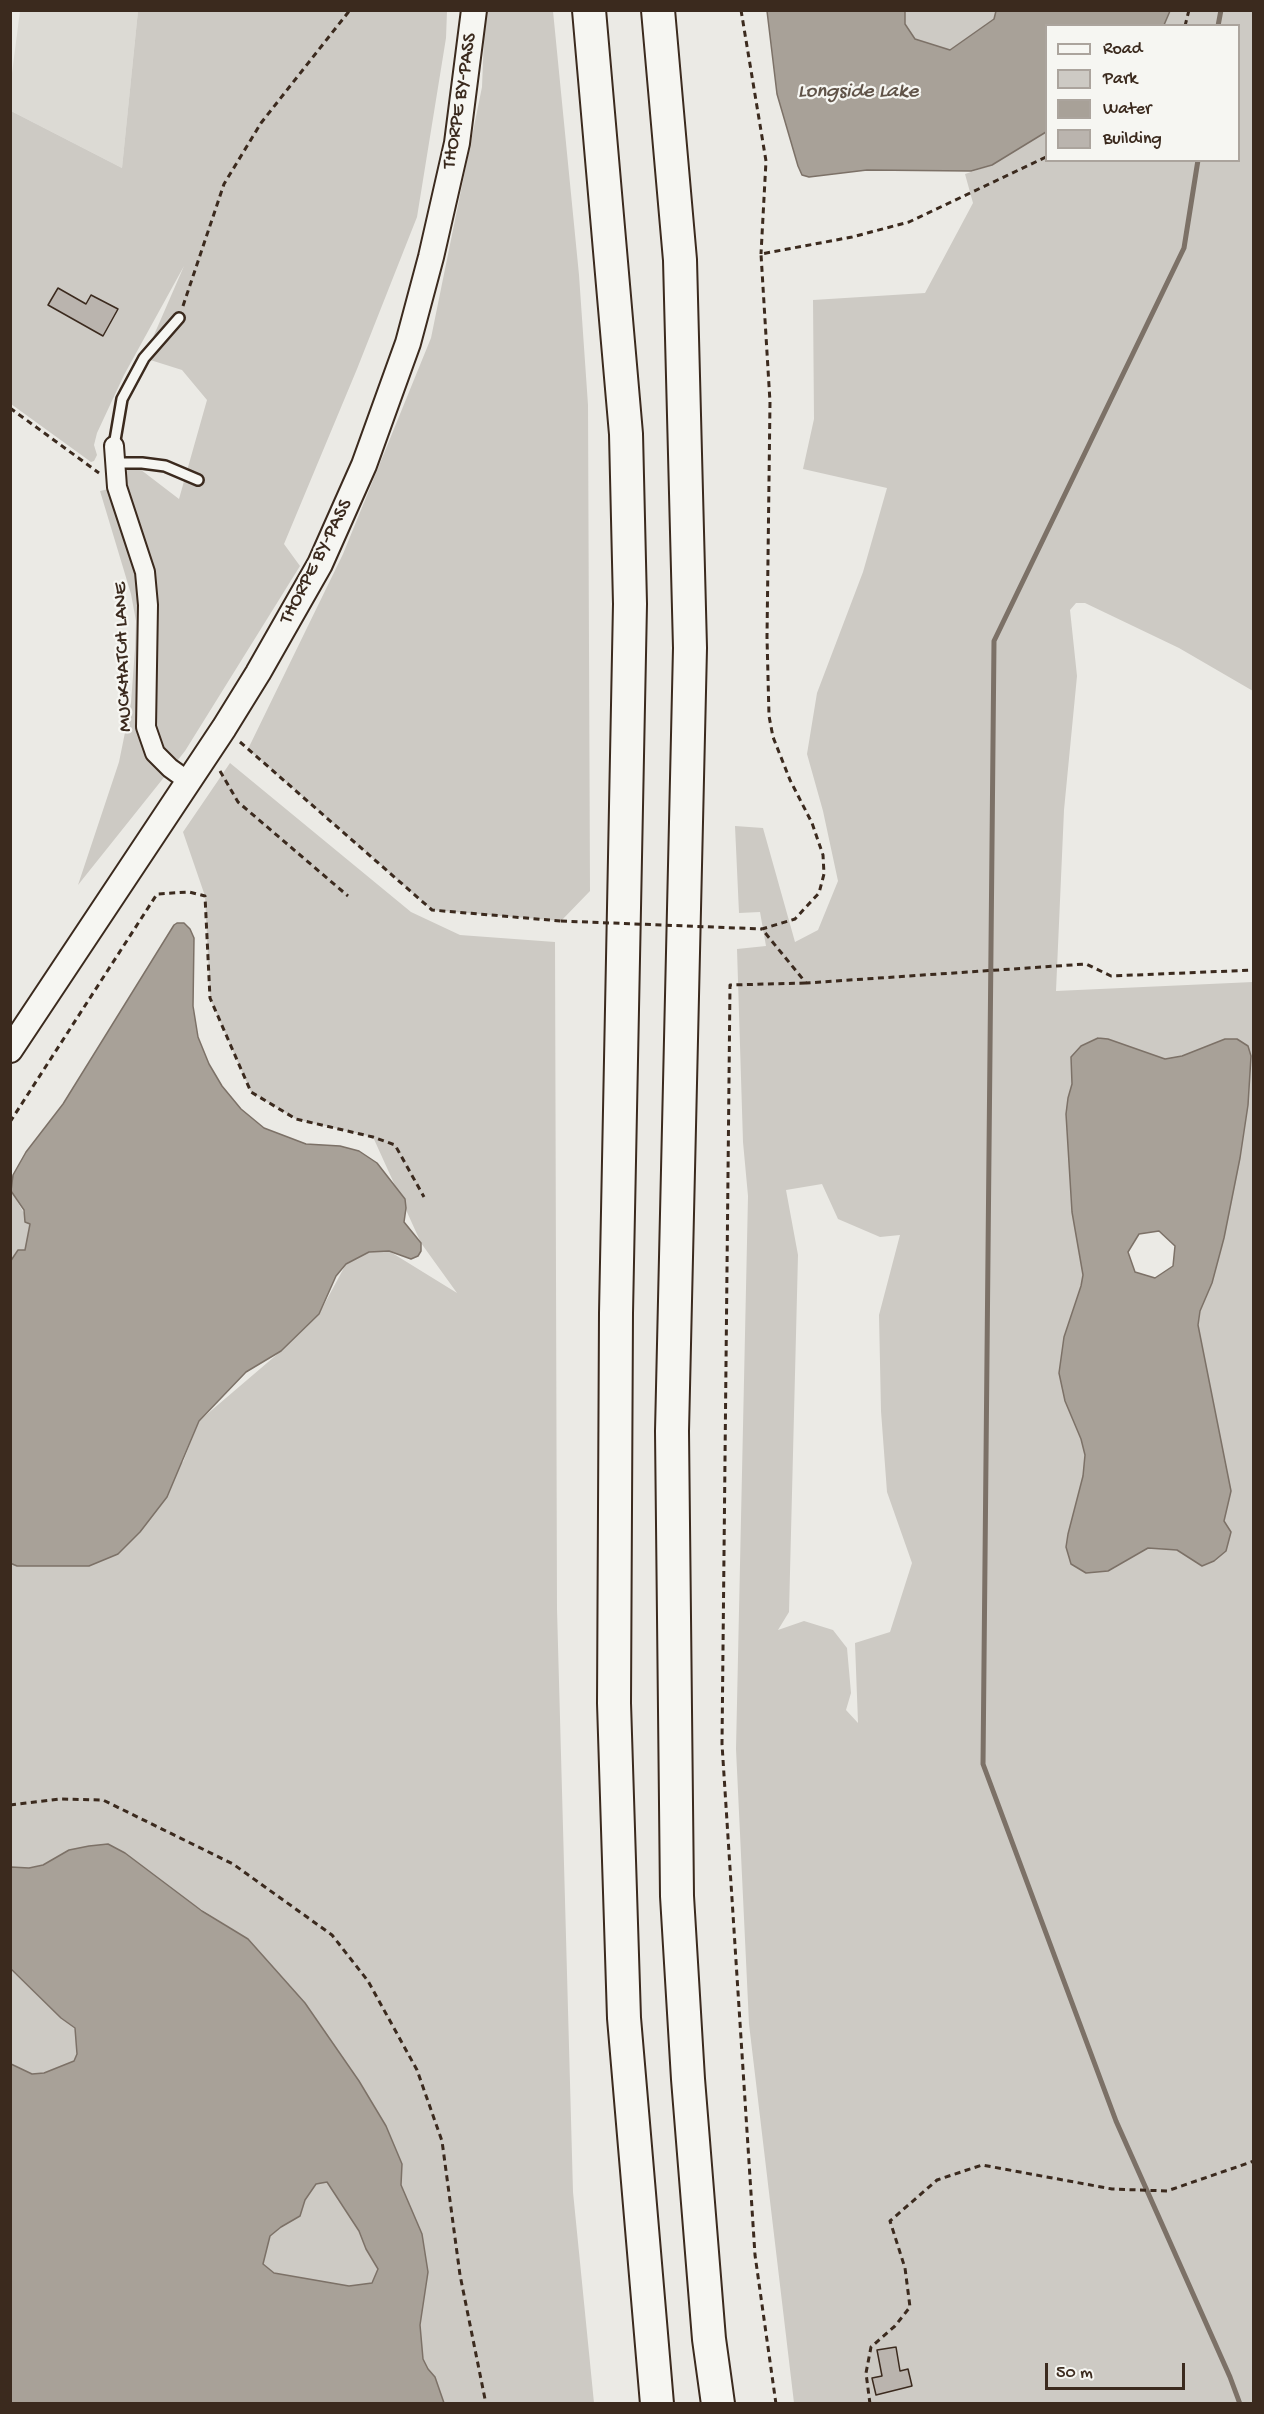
<!DOCTYPE html>
<style>
body{margin:0}
#map{position:relative;width:1264px;height:2414px;overflow:hidden;background:#ebeae5;font-family:"Gochi Hand",sans-serif}
canvas{display:block}
.frame{position:absolute;inset:0;border:12px solid #3b2a1e;pointer-events:none}
.legend{position:absolute;left:1045px;top:24px;width:195px;height:138px;box-sizing:border-box;background:#f6f6f2;border:2px solid #aba49d;margin:0;padding:8px 10px;list-style:none;font-size:18px;color:#3b2a1e}
.legend li{display:flex;align-items:center;gap:12px;height:30px}
.legend b{width:30px;border:2px solid #aba49d}
.scale{position:absolute;left:1045px;top:2363px;width:140px;height:27px;box-sizing:border-box;border:3px solid #3b2a1e;border-top:0;padding-left:8px;font-size:18px;line-height:21px;white-space:nowrap;color:#3b2a1e;-webkit-text-stroke:4px #f6f6f2;paint-order:stroke}
</style>
<div id="map">
<canvas width="1264" height="2414"></canvas>
<div class="frame"></div>
<ul class="legend">
<li><b style="height:8px;background:#f6f6f2"></b>Road</li>
<li><b style="height:16px;background:#cdcac4"></b>Park</li>
<li><b style="height:16px;background:#a8a198"></b>Water</li>
<li><b style="height:16px;background:#bab4ae"></b>Building</li>
</ul>
<div class="scale">50 m</div>
</div>
<script>
const ctx = document.querySelector('canvas').getContext('2d');
ctx.lineJoin = 'round';
function paint(path, color) { ctx.fillStyle = color; ctx.fill(path, 'evenodd'); }
const shape = rows => new Path2D(rows.map(r => 'M' + r).join(''));
function strokePath(path, color, width, dash) { ctx.strokeStyle = color; ctx.lineWidth = width; ctx.lineCap = dash ? 'butt' : 'round'; ctx.setLineDash(dash || []); ctx.stroke(path); }
function drawText(font, color, halo, rows, align = 'center') {
  ctx.font = font + ' "Gochi Hand",sans-serif'; ctx.lineWidth = 4.5; ctx.setLineDash([]); ctx.textBaseline = 'middle'; ctx.strokeStyle = halo; ctx.fillStyle = color; for (const [text, x, y, turn = 0] of rows) {
    ctx.save(); ctx.translate(x, y); ctx.rotate((+turn || 0) * Math.PI / 180); ctx.textAlign = isNaN(turn) ? turn : align; if (halo) ctx.strokeText(text, 0, 0); ctx.fillText(text, 0, 0); ctx.restore();
  }
}
const built = shape([
 [20,11,138,11,122,168,11,111,11,81]
]);
const green = shape([
 [138,11,447,11,446,38,417,217,357,369,284,544,300,566,185,751,78,885,119,762,131,703,135,649,136,621,131,594,100,491,117,487,132,463,179,499,207,400,182,370,144,358,184,266,124,375,97,433,94,445,97,455,94,461,91,462,11,404,11,111,122,168],
 [485,11,553,11,579,275,588,405,590,891,561,921,432,910,248,749,343,554,431,338,482,87],
 [905,11,996,11,994,19,950,50,915,39,905,24],
 [1170,11,1253,11,1253,691,1179,648,1085,603,1076,603,1070,610,1077,676,1064,810,1056,991,1253,982,1253,2403,794,2403,749,2024,736,1749,748,1196,743,1142,737,949,766,946,760,912,739,913,735,826,763,828,795,942,818,930,838,881,823,811,807,754,817,693,863,572,887,488,803,469,814,419,813,300,925,293,973,203,965,174,992,165,1046,132,1046,160,1238,160,1238,26,1164,25],
 [1108,1039,1165,1059,1182,1056,1225,1039,1248,1105,1224,1237,1212,1283,1200,1311,1198,1325,1231,1491,1224,1521,1202,1566,1177,1550,1147,1548,1108,1571,1068,1534,1083,1476,1085,1455,1081,1439,1065,1401,1083,1275,1072,1212,1066,1114,1068,1098,1072,1084,1071,1057],
 [822,1184,838,1219,880,1237,900,1235,879,1315,881,1411,887,1492,912,1563,890,1632,855,1643,858,1723,846,1710,851,1693,847,1648,833,1630,804,1621,778,1630,789,1612,798,1255,786,1190],
 [230,763,411,912,460,935,555,942,557,1609,573,2192,594,2403,444,2403,435,2377,428,2369,423,2359,420,2325,428,2272,401,2185,402,2164,386,2126,359,2081,305,2003,248,1939,177,1894,69,1850,43,1865,29,1868,11,1867,11,1562,183,1462,199,1421,281,1351,319,1314,346,1264,369,1252,389,1251,457,1293,421,1243,373,1137,296,1119,251,1092,210,998,205,896,183,832],
 [11,1191,30,1223,25,1250,11,1264],
 [10,1969,61,2018,75,2028,77,2054,74,2061,44,2073,32,2074,11,2064],
 [327,2181,359,2231,366,2249,378,2269,372,2283,349,2286,274,2273,263,2264,270,2236,281,2227,300,2216,305,2200,316,2184]
]);
const water = shape([
 [767,11,905,11,905,24,915,39,950,50,994,19,996,11,1170,11,1164,25,1046,26,1046,132,992,165,971,171,867,170,809,177,802,175,798,166,777,94,767,11],
 [177,923,184,923,190,929,194,938,193,1006,198,1037,209,1064,222,1086,241,1109,264,1128,306,1144,340,1146,359,1151,377,1163,405,1199,406,1208,404,1222,421,1243,421,1251,418,1256,411,1259,389,1251,369,1252,346,1264,336,1276,319,1314,281,1351,246,1372,199,1421,167,1497,140,1532,118,1554,89,1566,17,1566,10,1563,10,1262,18,1250,25,1250,30,1224,25,1222,24,1210,11,1191,13,1175,26,1152,63,1104,174,925,177,923],
 [1098,1038,1108,1039,1165,1059,1182,1056,1225,1039,1237,1039,1248,1046,1251,1056,1248,1105,1240,1158,1224,1238,1212,1283,1200,1311,1198,1325,1231,1491,1224,1521,1231,1532,1226,1551,1214,1561,1202,1566,1177,1550,1148,1548,1108,1571,1086,1573,1071,1564,1066,1547,1068,1534,1083,1476,1085,1455,1081,1439,1065,1401,1059,1373,1064,1337,1081,1286,1083,1275,1072,1212,1066,1114,1068,1098,1072,1084,1071,1057,1081,1046,1098,1038],
 [1159,1231,1175,1246,1173,1266,1155,1278,1135,1272,1128,1252,1139,1234,1159,1231],
 [108,1844,125,1853,202,1911,248,1939,305,2003,359,2081,386,2126,402,2164,401,2185,422,2234,428,2272,420,2325,423,2359,428,2369,435,2377,444,2403,11,2403,11,2064,32,2074,44,2073,74,2061,77,2054,75,2028,61,2018,11,1969,11,1867,29,1868,43,1865,69,1850,89,1846,108,1844],
 [327,2182,359,2231,366,2249,378,2269,372,2283,349,2286,274,2273,263,2264,270,2236,281,2227,300,2216,305,2200,316,2184,327,2182]
]);
const stream = shape([
 [1218,26,1221,10],
 [1198,160,1184,248,994,641,983,1764,1116,2121,1230,2377,1240,2404]
]);
const building = shape([
 [58,288,86,304,91,295,118,309,103,336,48,305,58,288],
 [896,2347,900,2371,908,2369,912,2386,876,2395,872,2378,882,2376,877,2350,896,2347]
]);
const path = shape([
 [741,10,766,161,761,254],
 [1185,26,1189,10],
 [1046,157,909,222,852,237,761,254,770,402,767,637,769,716,773,737,790,780,812,823,823,855,824,874,819,893,795,919,762,929,806,983,1086,964,1111,976,1254,970],
 [183,306,224,184,261,123,350,10],
 [10,408,99,473],
 [240,742,432,910,561,921],
 [220,771,238,802,348,896],
 [10,1122,157,894,189,892,205,896,210,998,251,1092,296,1119,373,1137,395,1145,424,1197],
 [10,1805,59,1799,103,1800,233,1864,332,1935,368,1981,417,2070,442,2141,460,2275,486,2404],
 [776,2404,755,2255,722,1744,730,985,806,983],
 [870,2404,866,2373,871,2347,895,2326,910,2307,905,2268,890,2221,937,2180,982,2165,1112,2189,1167,2191,1254,2161]
]);
const service = shape([
 [114,446,122,399,144,358,179,318],
 [114,463,142,463,165,466,198,480]
]);
const minor = shape([
 [114,446,117,487,145,572,148,605,146,727,155,753,170,768,188,781]
]);
const secondary = shape([
 [10,1050,224,728,258,673,320,564,364,465,408,343,431,257,457,143,474,10]
]);
const motorway = shape([
 [589,10,626,434,630,604,616,1313,614,1703,624,2018,657,2404],
 [658,10,680,260,690,648,672,1431,677,1896,688,2079,709,2339,718,2404]
]);
const pathBridge = shape([
 [561,921,762,929]
]);
const streetNames = [
 ["THORPE BY-PASS",461,101,-81],
 ["THORPE BY-PASS",317,562,-63],
 ["MUCKHATCH LANE",124,657,-92]
];
const waterNames = [
 ["Longside Lake",858,93]
];
paint(built, '#dcdad4');
paint(green, '#cdcac4');
paint(water, '#a8a198');
strokePath(water, '#7c7167', 1.5);
strokePath(stream, '#7c7167', 5);
paint(building, '#bab4ae');
strokePath(building, '#3b2a1e', 1.5);
strokePath(service, '#3b2a1e', 14);
strokePath(minor, '#3b2a1e', 22);
strokePath(secondary, '#3b2a1e', 28);
strokePath(motorway, '#3b2a1e', 36);
strokePath(path, '#3b2a1e', 3, [6, 4.5]);
strokePath(service, '#f6f6f2', 9);
strokePath(minor, '#f6f6f2', 18);
strokePath(secondary, '#f6f6f2', 24);
strokePath(motorway, '#f6f6f2', 32);
strokePath(pathBridge, '#3b2a1e', 3, [6, 4.5]);
drawText('20px', '#3b2a1e', '#f6f6f2', streetNames);
drawText('italic 21px', '#615449', '#f6f6f2', waterNames);
</script>
